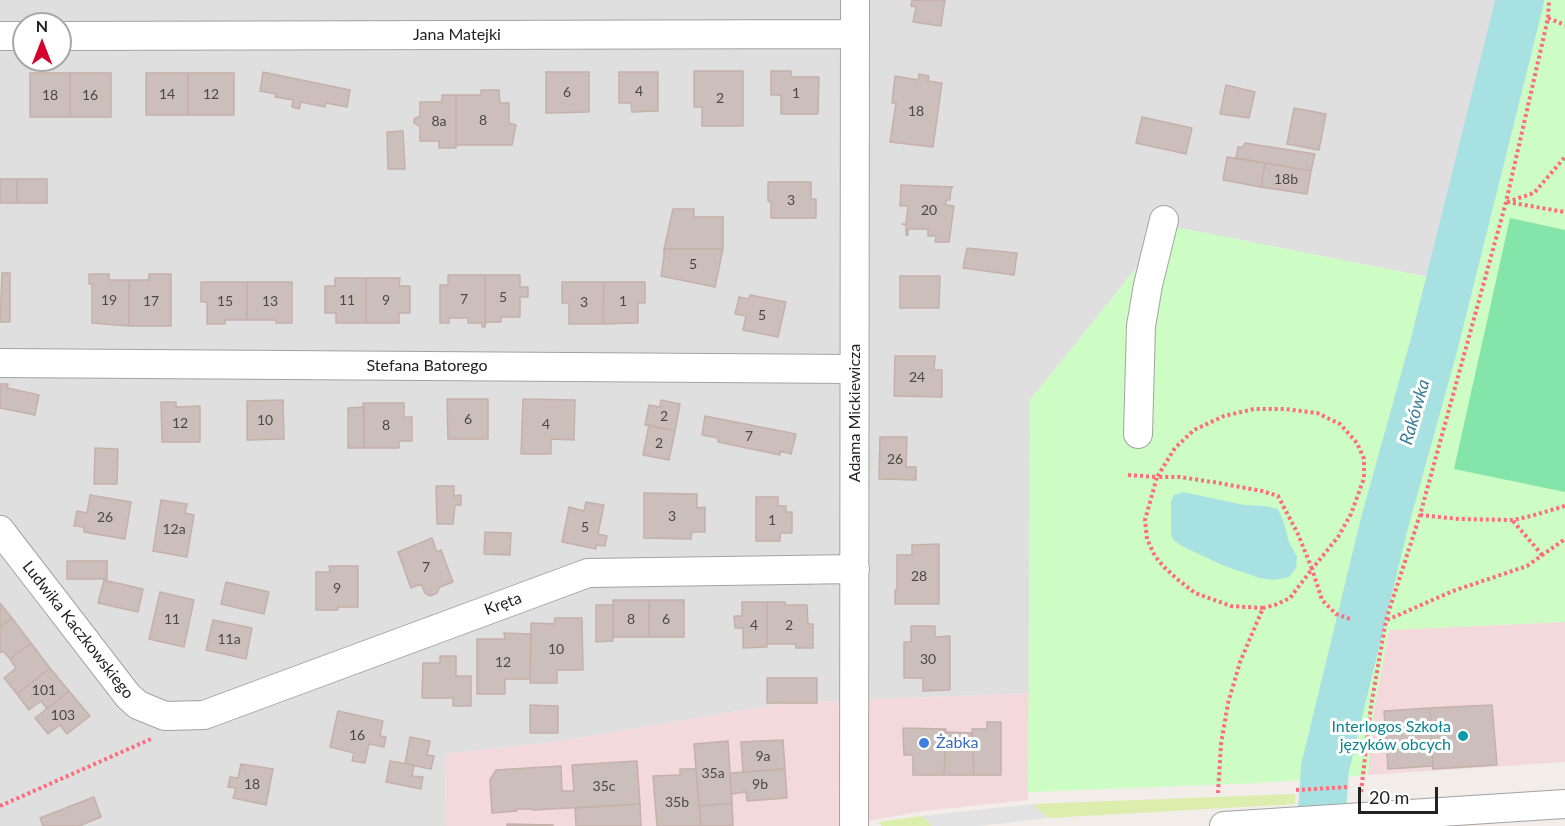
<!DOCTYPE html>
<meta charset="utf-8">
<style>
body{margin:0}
#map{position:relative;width:1565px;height:826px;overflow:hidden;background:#f2ede8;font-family:Lato,sans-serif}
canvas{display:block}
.north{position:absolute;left:12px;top:12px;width:60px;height:60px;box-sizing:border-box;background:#fff;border:2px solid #a7a7a7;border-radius:50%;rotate:0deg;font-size:16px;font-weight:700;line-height:24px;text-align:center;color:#222}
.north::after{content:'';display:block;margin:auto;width:21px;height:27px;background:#d4002d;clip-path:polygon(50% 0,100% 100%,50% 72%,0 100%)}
.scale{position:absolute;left:1358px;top:787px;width:80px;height:27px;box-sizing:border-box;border:3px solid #222;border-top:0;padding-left:8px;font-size:18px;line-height:21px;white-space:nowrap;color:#222;-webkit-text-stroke:4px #fff;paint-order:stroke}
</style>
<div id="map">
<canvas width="1565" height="826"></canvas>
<div class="north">N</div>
<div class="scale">20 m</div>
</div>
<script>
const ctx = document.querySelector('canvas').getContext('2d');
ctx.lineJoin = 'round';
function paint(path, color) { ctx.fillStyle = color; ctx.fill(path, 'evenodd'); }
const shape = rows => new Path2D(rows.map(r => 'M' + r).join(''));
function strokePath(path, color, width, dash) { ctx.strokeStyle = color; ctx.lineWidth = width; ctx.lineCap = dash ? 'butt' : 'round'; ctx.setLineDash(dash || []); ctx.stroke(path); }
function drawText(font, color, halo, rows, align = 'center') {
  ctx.font = font + ' Lato,sans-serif'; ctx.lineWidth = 6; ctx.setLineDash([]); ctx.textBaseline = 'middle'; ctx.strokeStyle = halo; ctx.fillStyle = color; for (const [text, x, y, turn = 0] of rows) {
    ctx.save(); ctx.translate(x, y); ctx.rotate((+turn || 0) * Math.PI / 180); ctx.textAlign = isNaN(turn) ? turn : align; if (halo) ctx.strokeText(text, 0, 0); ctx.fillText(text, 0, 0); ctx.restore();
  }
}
const residential = shape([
 [0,0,1513,0,1443,280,1170,226,1030,400,1029,693,785,703,555,742,445,754,446,826,0,826],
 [24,24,60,24,60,60,24,60]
]);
const commercial = shape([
 [1565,622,1565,762,1368,775,1374,710,1389,630],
 [1029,693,1028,800,924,811,839,826,446,826,445,754,555,742,785,703]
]);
const grass = shape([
 [1295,794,1295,804,1048,818,1033,804],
 [922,816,932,826,882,826,878,822]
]);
const park = shape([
 [1513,0,1565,0,1565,622,1389,630,1374,710,1368,775,1259,783,1028,792,1030,400,1170,226,1443,280]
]);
const pitch = shape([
 [1510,218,1565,230,1565,492,1454,469]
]);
const parking = shape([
 [1033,804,1048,818,977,826,932,826,922,816]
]);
const water = shape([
 [1183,492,1244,505,1264,506,1278,509,1284,523,1289,542,1297,557,1296,568,1289,577,1274,580,1260,578,1222,565,1180,545,1173,539,1171,533,1171,502,1174,495]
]);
const river = shape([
 [1321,826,1325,768,1384,525,1434,345,1520,0]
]);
const building = shape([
 [912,0,945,0,941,26,913,22,916,7,911,6,912,0],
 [694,71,743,71,743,126,702,126,702,107,694,107,694,71],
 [771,71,791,71,791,77,819,77,818,114,781,114,781,95,771,95,771,71],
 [263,72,350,90,347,107,326,103,325,107,301,102,299,109,292,107,293,100,275,97,276,94,260,91,263,72],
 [546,72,589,72,589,112,546,113,546,72],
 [619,72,658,72,658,111,632,112,631,103,619,103,619,72],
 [30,73,70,73,70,117,30,117,30,73],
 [70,73,111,73,111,117,70,117,70,73],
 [146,73,188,73,188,115,146,115,146,73],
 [188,73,234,73,234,115,188,115,188,73],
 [919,74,929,76,928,81,942,83,933,147,890,142,896,103,892,103,895,76,918,80,919,74],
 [1226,85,1255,92,1249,118,1220,114,1226,85],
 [481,90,499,90,500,103,509,103,509,123,516,125,512,145,456,145,456,95,481,95,481,90],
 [442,95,456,95,456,148,439,148,439,141,420,141,420,127,414,123,414,119,420,116,420,102,442,102,442,95],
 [1294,108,1326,114,1319,150,1287,144,1294,108],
 [1142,117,1192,128,1186,154,1136,143,1142,117],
 [403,131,405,169,388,169,387,132,403,131],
 [1245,143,1315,154,1311,171,1236,158,1238,147,1243,147,1245,143],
 [1227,157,1265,163,1261,187,1223,180,1227,157],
 [1265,163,1311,171,1307,194,1261,187,1265,163],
 [0,179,17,179,17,203,0,203,0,179],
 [17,179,47,179,47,203,17,203,17,179],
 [768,182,811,182,811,199,816,199,816,218,771,218,771,202,768,201,768,182],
 [901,185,953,187,951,189,950,200,946,200,946,205,954,206,949,242,935,242,936,236,928,236,928,229,908,229,908,235,906,235,906,225,902,224,906,224,908,206,900,206,901,185],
 [673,209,694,209,694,217,723,217,723,249,664,249,673,209],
 [967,248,1017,253,1014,275,963,268,967,248],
 [664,249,723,249,715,287,661,276,664,257,664,249],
 [2,273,10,273,10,322,0,322,2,273],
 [89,274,109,274,109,280,129,280,129,326,92,323,92,284,89,284,89,274],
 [149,274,171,274,171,326,129,326,129,280,149,280,149,274],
 [448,275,485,275,485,327,482,327,482,323,468,323,468,318,449,318,449,323,440,323,440,285,448,285,448,275],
 [485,275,520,275,520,287,528,287,528,297,520,297,520,317,501,317,501,322,486,322,485,327,485,275],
 [900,276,940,276,939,308,900,308,900,276],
 [335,278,366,278,366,323,336,323,336,313,325,313,325,286,335,286,335,278],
 [366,278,400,278,399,286,410,286,410,313,399,313,399,323,366,323,366,278],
 [201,282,247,282,247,320,225,320,225,324,207,324,207,302,201,302,201,282],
 [247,282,292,282,292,323,276,323,276,320,247,320,247,282],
 [562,282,604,282,603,324,569,324,569,303,562,303,562,282],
 [604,282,645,282,645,303,638,303,638,323,603,324,604,282],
 [750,295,786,302,778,337,743,330,746,316,735,314,739,297,749,299,750,295],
 [895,356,935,356,934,370,942,370,942,397,894,396,895,356],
 [0,384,8,384,7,388,39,395,35,415,0,408,0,384],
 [447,399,488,399,488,439,448,439,447,399],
 [523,399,575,400,574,440,551,439,551,454,521,454,523,399],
 [283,400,284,439,247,440,247,401,283,400],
 [661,400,680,404,675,431,645,425,649,405,660,407,661,400],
 [161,402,176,402,176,407,200,406,200,442,162,442,161,402],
 [363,403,404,403,404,417,412,417,412,441,399,441,399,448,364,448,363,403],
 [364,407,364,448,348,448,348,408,364,407],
 [705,416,796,434,791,454,780,451,780,455,718,442,718,438,702,435,705,416],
 [649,425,675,431,669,460,643,455,649,425],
 [880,437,907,437,906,467,916,467,916,480,879,479,880,437],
 [95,448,118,449,117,484,94,484,95,448],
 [436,486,454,486,454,496,461,495,461,505,455,505,453,524,437,524,436,486],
 [644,493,697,494,697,508,705,507,705,532,692,532,691,539,644,538,644,493],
 [90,495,131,502,125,539,84,532,84,527,74,526,77,511,87,513,90,495],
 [756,497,778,497,778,506,786,506,786,512,792,512,792,533,780,533,780,541,756,541,756,497],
 [161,500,187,504,185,513,194,515,187,557,153,551,161,500],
 [586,502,604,505,598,534,607,536,605,546,596,545,596,549,562,542,569,507,584,511,586,502],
 [485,532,511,533,510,555,484,554,485,532],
 [432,538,437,552,441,550,453,582,440,587,437,593,430,596,425,593,421,584,411,588,398,552,432,538],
 [939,544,939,604,895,604,895,590,897,590,897,555,912,555,912,545,939,544],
 [67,561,107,561,107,579,67,579,67,561],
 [329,566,358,566,358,607,338,607,338,610,316,610,316,572,330,572,329,566],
 [104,580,143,589,138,612,98,603,104,580],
 [226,582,269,592,264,614,221,604,226,582],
 [160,592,194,600,184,647,149,639,160,592],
 [613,600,649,600,649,637,613,637,613,600],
 [649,600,684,600,684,637,649,637,649,600],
 [742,602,767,602,767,647,743,648,743,628,735,628,734,616,742,616,742,602],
 [767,602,785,602,785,605,807,605,808,624,813,624,813,648,796,648,796,644,767,644,767,602],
 [0,603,12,618,0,627,0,603],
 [596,605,613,605,613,641,596,642,596,605],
 [12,618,31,643,10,659,3,651,0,653,0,627,12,618],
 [555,618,582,618,583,670,557,670,557,683,530,683,531,623,554,624,555,618],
 [213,620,252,628,246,659,206,650,213,620],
 [911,626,935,626,935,637,950,636,950,690,923,691,923,678,904,678,904,642,911,642,911,626],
 [504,633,531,634,530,679,505,679,505,694,477,694,477,639,505,639,504,633],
 [31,643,50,668,17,694,4,678,16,668,10,659,31,643],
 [440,656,456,656,456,676,471,676,471,706,453,706,453,698,422,698,423,663,440,663,440,656],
 [50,668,69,691,47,709,41,701,29,710,17,694,50,668],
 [767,678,817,678,817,703,767,703,767,678],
 [69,691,90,716,67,734,60,725,48,734,35,718,69,691],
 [530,705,558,706,558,733,530,733,530,705],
 [1492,705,1497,765,1433,769,1430,708,1492,705],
 [1430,708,1433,766,1388,769,1384,711,1430,708],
 [338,711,383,721,380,736,386,737,384,747,369,744,365,763,352,761,354,753,330,747,338,711],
 [987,722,1001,722,1001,775,974,775,972,729,987,729,987,722],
 [903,728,946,729,944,775,913,775,913,755,904,755,903,728],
 [946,732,972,733,974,775,944,775,946,732],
 [410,737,430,741,427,755,434,756,431,769,405,764,410,737],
 [783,740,785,769,743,772,741,742,783,740],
 [728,741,732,803,699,806,694,744,728,741],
 [390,761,414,765,412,776,423,777,421,789,386,782,390,761],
 [637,761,640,804,533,810,533,809,517,809,517,811,492,813,490,780,496,770,561,766,562,791,574,791,572,765,637,761],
 [241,764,273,769,266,805,233,798,236,788,228,787,230,777,238,778,241,764],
 [680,769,696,769,701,826,657,826,653,776,680,775,680,769],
 [785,769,787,798,747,801,746,792,731,794,730,773,785,769],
 [94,797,101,817,79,826,43,826,40,818,94,797],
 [732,803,733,826,701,826,699,806,732,803],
 [640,804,641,826,576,826,575,808,640,804],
 [507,824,553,825,553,826,507,826,507,824]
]);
const path = shape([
 [1548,18,1565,25],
 [1507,202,1534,193,1565,157],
 [1507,202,1565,212],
 [1128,475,1157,477,1175,448,1194,430,1224,416,1254,409,1285,409,1317,413,1340,424,1357,443,1364,459,1364,478,1351,514,1338,537,1312,569,1322,600,1336,614,1350,619],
 [1420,515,1459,519,1513,520,1531,516,1565,506],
 [1513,521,1543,556],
 [1387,620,1453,591,1527,566,1565,539],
 [1296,790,1348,787],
 [1361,792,1371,706,1386,620,1420,515,1506,202,1548,18,1549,0],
 [1218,793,1221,744,1228,703,1240,662,1263,608,1231,606,1195,593,1177,579,1163,566,1155,556,1147,539,1145,520,1157,477,1180,477,1219,483,1262,491,1278,496,1298,534,1312,569,1290,598,1275,605,1263,608],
 [0,806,151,739]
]);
const minor = shape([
 [0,36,24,36],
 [60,36,855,34],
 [0,363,854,369],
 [1138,434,1141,326,1148,285,1164,220],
 [0,530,128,696,138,705,165,716,204,715,588,573,855,569],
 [854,826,855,0],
 [1224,826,1565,804]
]);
const markers = [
 [1463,736,6,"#0f9aa8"],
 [924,743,6,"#3f7fe0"]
];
const numberNames = [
 ["4",639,91],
 ["6",567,92],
 ["1",796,93],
 ["14",167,94],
 ["12",211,94],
 ["18",50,95],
 ["16",90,95],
 ["2",720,98],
 ["18",916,111],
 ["8",483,120],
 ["8a",439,121],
 ["18b",1286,179],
 ["3",791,200],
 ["20",929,210],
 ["5",693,264],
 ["5",503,297],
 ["7",464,299],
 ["19",109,300],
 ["11",347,300],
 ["9",386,300],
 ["17",151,301],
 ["15",225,301],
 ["13",270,301],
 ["1",623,301],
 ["3",584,302],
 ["5",762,315],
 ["24",917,377],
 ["2",664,416],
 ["6",468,419],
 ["10",265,420],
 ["12",180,423],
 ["4",546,424],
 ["8",386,425],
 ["7",749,436],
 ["2",659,443],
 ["26",895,459],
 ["3",672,516],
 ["26",105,517],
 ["1",772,520],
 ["5",585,527],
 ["12a",174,529],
 ["7",426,567],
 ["28",919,576],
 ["9",337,588],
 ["11",172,619],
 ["8",631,619],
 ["6",666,619],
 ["4",754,625],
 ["2",789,625],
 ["11a",229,639],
 ["10",556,649],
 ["30",928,659],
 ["12",503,662],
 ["101",44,690],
 ["103",63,715],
 ["16",357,735],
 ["9a",763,756],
 ["35a",713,773],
 ["18",252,784],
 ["9b",760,784],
 ["35c",604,786],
 ["35b",677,802]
];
const streetNames = [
 ["Jana Matejki",457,35],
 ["Stefana Batorego",427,366],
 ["Adama Mickiewicza",855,413,-90],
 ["Kręta",503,604,-20],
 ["Ludwika Kaczkowskiego",78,630,52]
];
const cultureNames = [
 ["Interlogos Szkoła",1451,727],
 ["języków obcych",1451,745]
];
const shopNames = [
 ["Żabka",936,743]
];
const waterNames = [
 ["Rakówka",1415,412,-74]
];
paint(residential, '#e0dfdf');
paint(commercial, '#f3d8dc');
paint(grass, '#dbeead');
paint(park, '#cdfcc5');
paint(pitch, '#84e4aa');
paint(parking, '#e2e2e2');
paint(water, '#a7e1e1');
strokePath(river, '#a7e1e1', 48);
paint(building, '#cbbebb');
strokePath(building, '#c5b0aa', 1.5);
strokePath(minor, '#a3a3a3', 30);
strokePath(path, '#ff6d7d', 4, [3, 3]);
strokePath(minor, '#fff', 28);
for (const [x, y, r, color] of markers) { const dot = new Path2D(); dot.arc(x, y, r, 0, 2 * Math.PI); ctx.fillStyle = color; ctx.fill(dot); strokePath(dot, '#fff', 2); }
drawText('14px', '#4c4948', null, numberNames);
drawText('16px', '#222', '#fff', streetNames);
drawText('16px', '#0d838f', '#fff', cultureNames, 'right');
drawText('16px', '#366cbe', '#fff', shopNames, 'left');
drawText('italic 18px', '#3d7d96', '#fff', waterNames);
</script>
